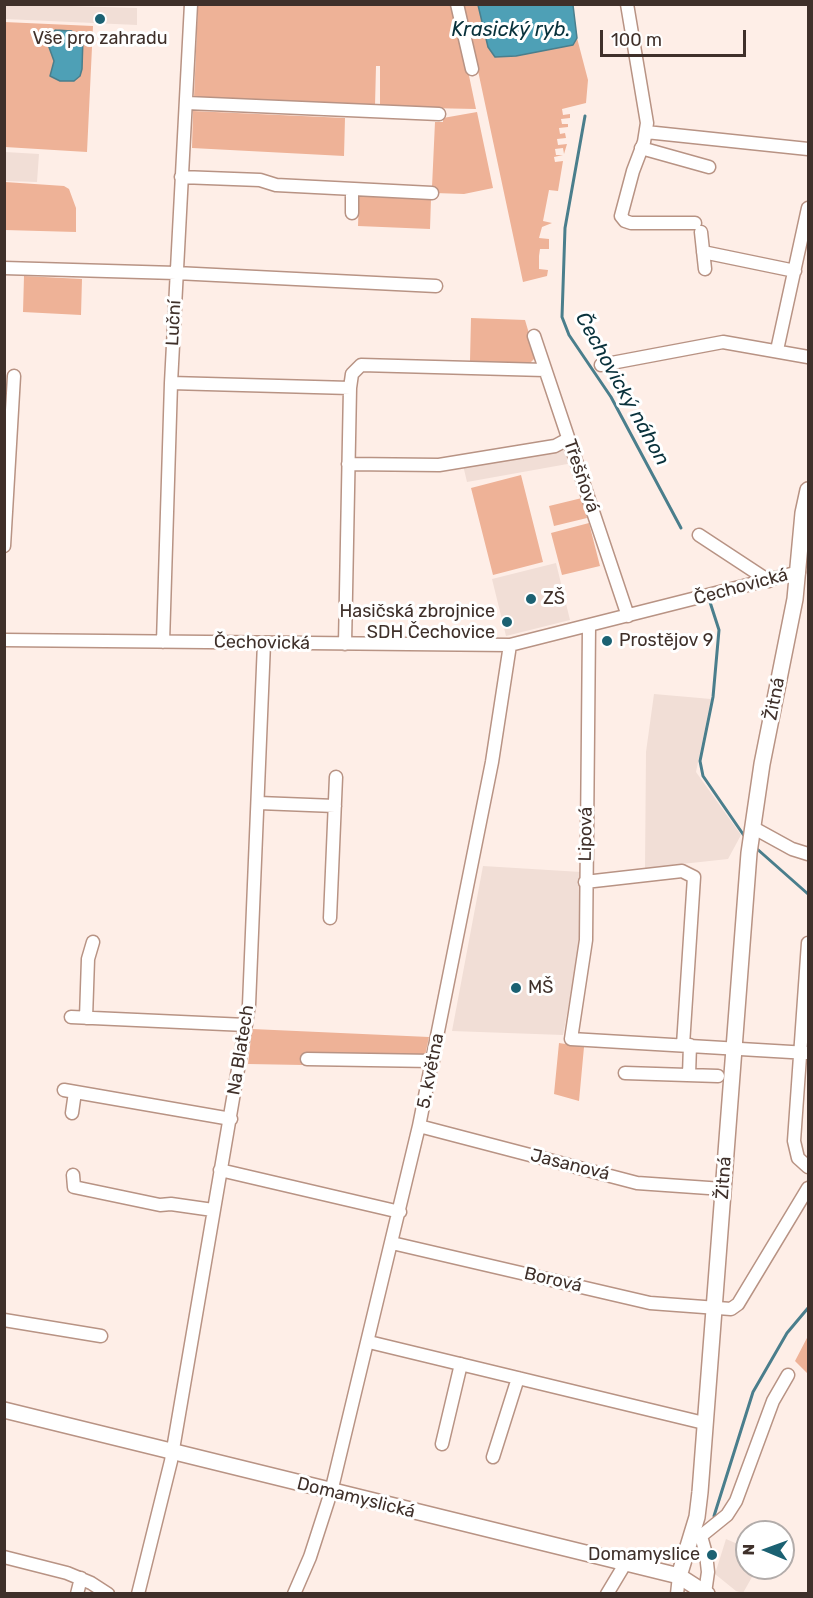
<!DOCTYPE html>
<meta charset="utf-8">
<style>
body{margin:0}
#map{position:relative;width:813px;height:1598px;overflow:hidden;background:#feeee7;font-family:Rubik,sans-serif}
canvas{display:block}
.frame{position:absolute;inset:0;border:6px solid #3f302a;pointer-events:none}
.north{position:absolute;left:735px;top:1520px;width:60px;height:60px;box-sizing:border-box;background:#fff;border:2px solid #b2acaa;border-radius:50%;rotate:271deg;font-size:16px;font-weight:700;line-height:24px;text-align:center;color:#3f302a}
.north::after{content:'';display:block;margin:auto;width:21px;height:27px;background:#1b6172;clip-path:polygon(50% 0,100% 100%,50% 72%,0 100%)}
.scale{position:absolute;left:600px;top:30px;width:146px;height:27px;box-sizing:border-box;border:3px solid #3f302a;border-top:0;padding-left:8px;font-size:18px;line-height:21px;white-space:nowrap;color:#3f302a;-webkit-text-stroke:4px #fff;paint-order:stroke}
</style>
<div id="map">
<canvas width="813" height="1598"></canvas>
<div class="frame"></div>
<div class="north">N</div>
<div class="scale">100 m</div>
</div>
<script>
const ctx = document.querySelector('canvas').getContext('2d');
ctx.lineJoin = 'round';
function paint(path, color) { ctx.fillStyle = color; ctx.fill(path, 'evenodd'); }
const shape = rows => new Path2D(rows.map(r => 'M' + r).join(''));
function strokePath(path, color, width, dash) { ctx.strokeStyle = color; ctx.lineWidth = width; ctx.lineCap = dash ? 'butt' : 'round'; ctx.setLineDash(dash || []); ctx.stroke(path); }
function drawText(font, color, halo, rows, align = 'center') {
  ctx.font = font + ' Rubik,sans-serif'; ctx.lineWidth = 6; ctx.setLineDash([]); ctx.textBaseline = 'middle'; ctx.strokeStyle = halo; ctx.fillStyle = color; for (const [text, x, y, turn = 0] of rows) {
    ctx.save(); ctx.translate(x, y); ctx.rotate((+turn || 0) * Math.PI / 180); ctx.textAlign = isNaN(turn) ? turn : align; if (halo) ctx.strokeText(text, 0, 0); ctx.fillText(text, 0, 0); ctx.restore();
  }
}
const built = shape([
 [5,4,137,8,137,25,5,19],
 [5,152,39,154,37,182,5,181],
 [567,447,573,463,467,482,463,465],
 [556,563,570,620,506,636,492,579],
 [654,694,711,699,696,772,741,835,728,859,645,868,646,752],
 [483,866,581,872,580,945,563,1035,452,1031],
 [726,1539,747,1548,747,1568,753,1568,752,1577,743,1593,736,1591,715,1574]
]);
const green = shape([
 [454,4,476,109,380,107,380,66,376,66,375,106,194,97,198,5],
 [464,5,478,5,488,47,495,57,516,56,572,45,577,38,588,80,586,103,562,109,563,115,570,114,570,118,561,119,562,124,568,124,568,127,559,128,560,134,565,133,566,138,557,139,558,145,567,144,564,154,563,148,555,149,556,155,563,155,554,157,555,162,563,161,558,191,549,190,543,221,552,223,542,227,539,238,549,239,549,249,540,249,539,256,539,269,548,270,547,276,523,282],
 [4,22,93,26,87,152,5,147],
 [193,111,345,118,344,156,192,148],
 [477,112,493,188,464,194,435,193,432,187,435,122,443,122,443,118],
 [5,182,64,186,69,189,76,208,76,232,5,230],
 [359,195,431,199,430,229,358,226],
 [24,276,82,279,81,315,23,312],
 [471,318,525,320,536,357,530,363,470,361],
 [521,475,543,562,493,575,471,488],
 [582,498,587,518,554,526,549,506],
 [589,523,600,566,562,575,551,533],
 [252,1029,429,1037,425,1056,304,1054,303,1065,248,1064],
 [559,1043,584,1047,579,1101,554,1094],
 [808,1336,808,1374,795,1361]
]);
const water = shape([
 [478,5,573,5,577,38,573,45,516,56,495,57,488,47,478,5],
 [56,30,71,31,83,37,82,69,80,76,74,81,60,81,50,76,54,61,46,39,49,33,56,30]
]);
const stream = shape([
 [585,116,565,228,562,317,569,335,611,397,681,528],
 [709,599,719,630,713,697,700,761,703,776,745,837],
 [756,848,808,894],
 [714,1516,753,1392,787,1333,808,1308]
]);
const minor = shape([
 [457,4,472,69],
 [627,4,647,123,644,142,633,171,621,216,625,221,631,223,695,223],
 [187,103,439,114],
 [646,132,808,149],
 [641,148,709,167],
 [181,177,260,180,276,185,432,193],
 [352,213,352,189],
 [701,232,705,269],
 [703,252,795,271],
 [4,268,176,273,436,286],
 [534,336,628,616],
 [777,350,808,208],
 [601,365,723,342,808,357],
 [171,383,350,388],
 [348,464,439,465,555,446,568,439],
 [699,535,769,581],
 [4,546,14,376],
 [589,627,586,940,571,1039,808,1053],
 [4,640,510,645,799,572],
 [163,642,171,383,191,4],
 [345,644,350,388,352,374,361,365,545,370],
 [259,803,335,806],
 [752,827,792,849,808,854],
 [585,882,682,871,694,877,683,1045],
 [330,918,336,777],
 [808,943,794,1141,798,1158,808,1167],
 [71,1017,246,1025],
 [86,1018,88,959,93,942],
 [307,1059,433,1061],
 [625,1073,718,1076],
 [689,1075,690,1045],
 [64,1090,231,1119],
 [72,1113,75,1092],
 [419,1126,637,1183,723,1189],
 [220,1170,400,1212],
 [73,1175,74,1187,160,1205,171,1204,213,1210],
 [392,1243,650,1303,731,1309,738,1304,808,1188],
 [4,1320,101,1336],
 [369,1342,704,1423],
 [442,1444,461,1364],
 [493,1457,518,1378],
 [694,1532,701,1536,706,1554,708,1572,705,1593],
 [701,1536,727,1515,736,1501,773,1401,788,1375],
 [4,1557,67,1573,91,1583,108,1594],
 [77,1594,81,1578],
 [138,1594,171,1461,249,1005,264,643],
 [294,1594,310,1557,331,1492,419,1126,492,762,510,645],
 [607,1594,625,1564],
 [677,1594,679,1576]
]);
const tertiary = shape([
 [4,1410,679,1576,707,1594],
 [679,1576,697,1517,700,1492,749,853,762,764,795,599,803,513,808,490]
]);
const markers = [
 [100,19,6,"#1b6172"],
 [531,599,6,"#1b6172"],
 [507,622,6,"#1b6172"],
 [607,641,6,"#1b6172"],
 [516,988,6,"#1b6172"],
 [712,1555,6,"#1b6172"]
];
const poiNames = [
 ["Vše pro zahradu",100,39,"center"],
 ["ZŠ",543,599],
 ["Hasičská zbrojnice",495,612,"right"],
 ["SDH Čechovice",495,633,"right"],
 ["Prostějov 9",619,641],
 ["MŠ",528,988],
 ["Domamyslice",700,1555,"right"]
];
const streetNames = [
 ["Luční",174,323,-87],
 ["Třešňová",581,476,71],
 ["Čechovická",741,587,-15],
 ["Čechovická",262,643,1],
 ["Žitná",775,699,-79],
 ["Lipová",586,834,-89],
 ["Na Blatech",241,1050,-81],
 ["5. května",431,1071,-79],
 ["Jasanová",570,1165,14],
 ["Žitná",724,1178,-86],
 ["Borová",553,1280,13],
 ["Domamyslická",356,1498,14]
];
const waterNames = [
 ["Krasický ryb.",511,30],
 ["Čechovický náhon",622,389,61]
];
paint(built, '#f1ded6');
paint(green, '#eeb297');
paint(water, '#4ea0b6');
strokePath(water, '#4a7e8c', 1.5);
strokePath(stream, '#4a7e8c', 3);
strokePath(minor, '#b89384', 15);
strokePath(tertiary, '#b89384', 18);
strokePath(minor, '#fff', 12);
strokePath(tertiary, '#fff', 15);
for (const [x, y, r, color] of markers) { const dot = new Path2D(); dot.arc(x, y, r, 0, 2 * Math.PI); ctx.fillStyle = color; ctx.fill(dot); strokePath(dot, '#fff', 2); }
drawText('18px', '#3f302a', '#fff', poiNames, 'left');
drawText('18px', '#3f302a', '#fff', streetNames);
drawText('italic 20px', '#08313b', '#fff', waterNames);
</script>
